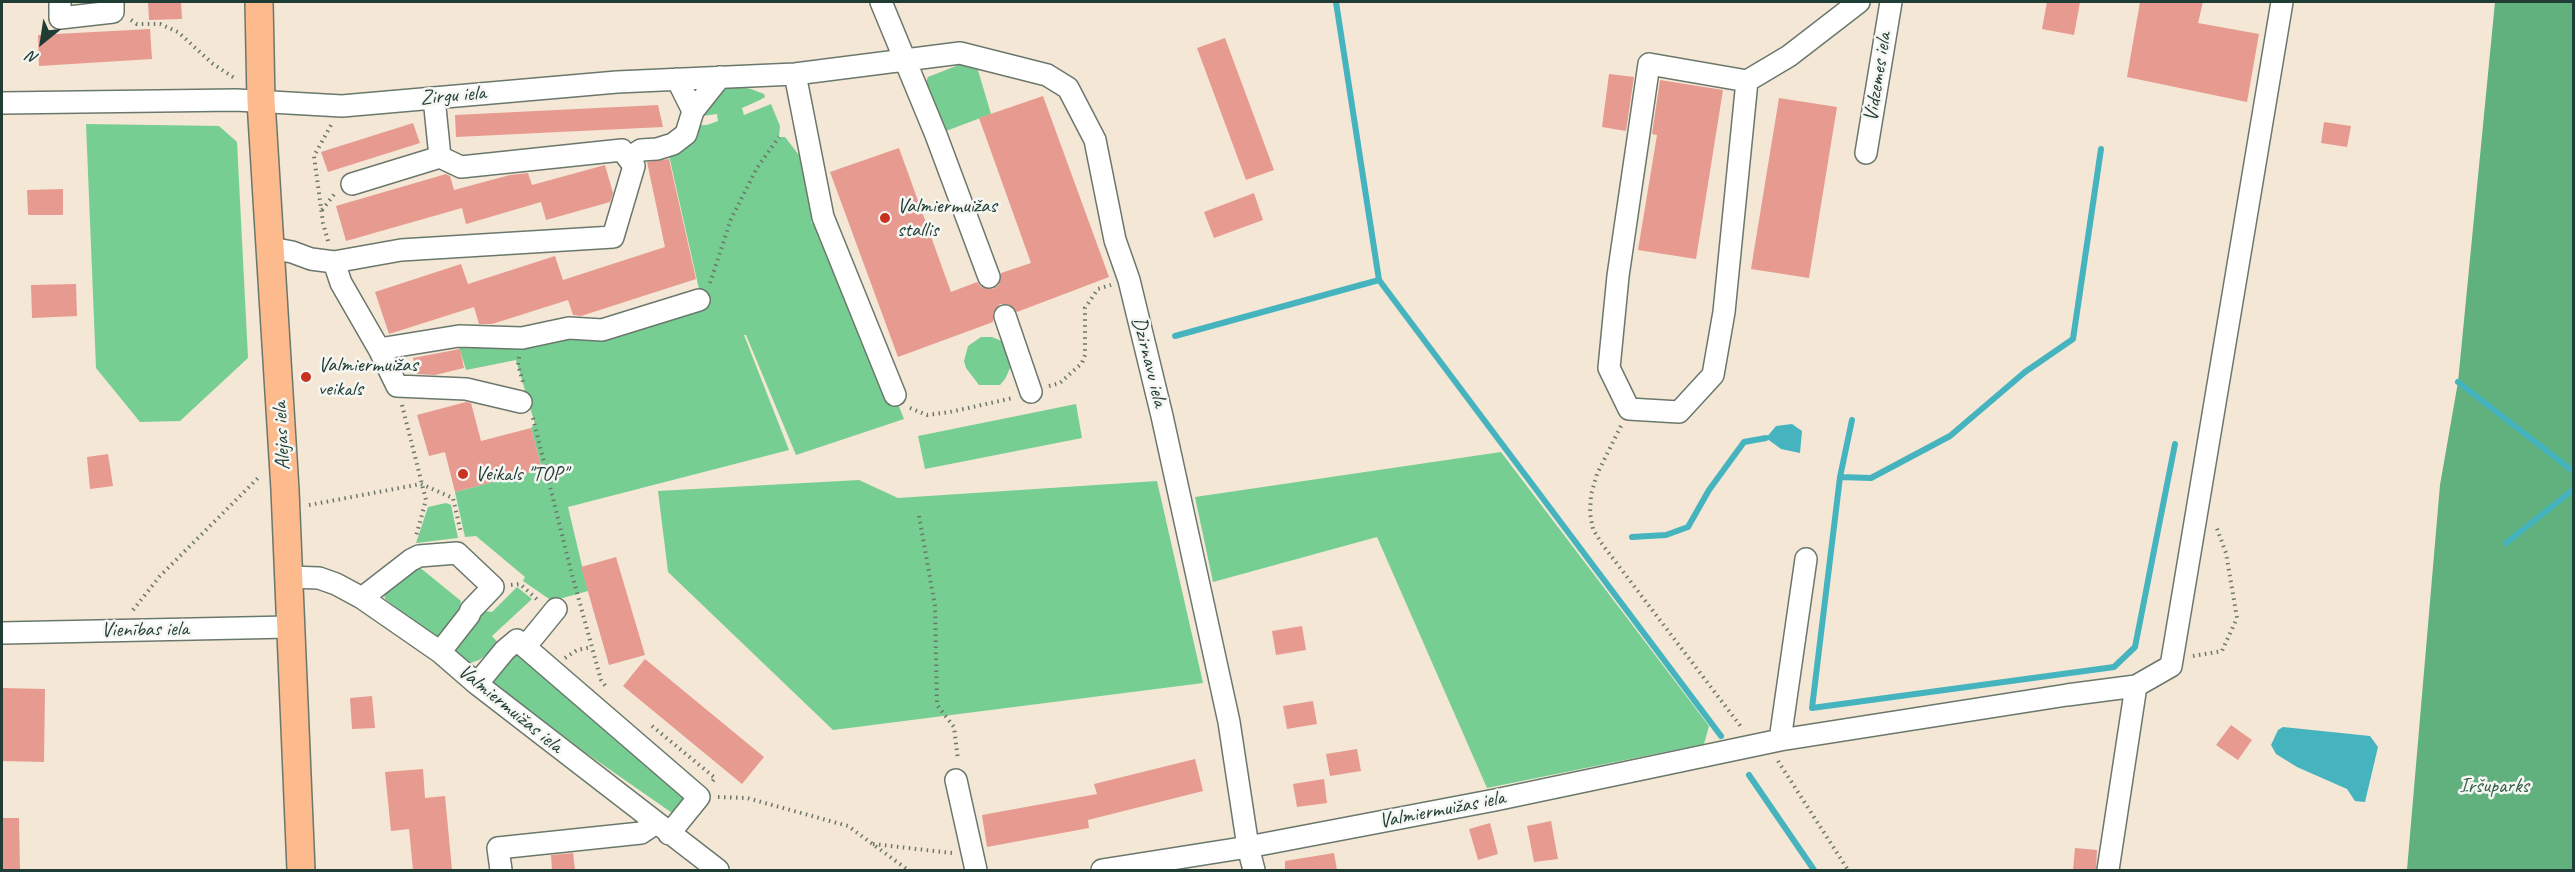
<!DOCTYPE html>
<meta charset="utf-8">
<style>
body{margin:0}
#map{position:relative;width:2575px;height:872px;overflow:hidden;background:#f4e7d5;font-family:Caveat,sans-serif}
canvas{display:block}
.frame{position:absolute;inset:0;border:3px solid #1f3d34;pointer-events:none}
.north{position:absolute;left:12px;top:12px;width:60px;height:60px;-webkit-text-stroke:4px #f6f6f2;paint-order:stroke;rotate:210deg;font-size:16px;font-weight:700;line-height:24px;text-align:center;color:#1f3d34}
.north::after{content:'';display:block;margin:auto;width:21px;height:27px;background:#1f3d34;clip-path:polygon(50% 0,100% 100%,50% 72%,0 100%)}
</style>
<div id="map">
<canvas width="2575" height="872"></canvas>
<div class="frame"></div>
<div class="north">N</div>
</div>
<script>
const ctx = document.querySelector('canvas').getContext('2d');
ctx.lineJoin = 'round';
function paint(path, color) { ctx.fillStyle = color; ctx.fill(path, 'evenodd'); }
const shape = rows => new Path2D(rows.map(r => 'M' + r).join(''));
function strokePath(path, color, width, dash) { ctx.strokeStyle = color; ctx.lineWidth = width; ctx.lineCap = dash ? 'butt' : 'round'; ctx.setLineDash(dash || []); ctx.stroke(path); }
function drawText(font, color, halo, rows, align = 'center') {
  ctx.font = font + ' Caveat,sans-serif'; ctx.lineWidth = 5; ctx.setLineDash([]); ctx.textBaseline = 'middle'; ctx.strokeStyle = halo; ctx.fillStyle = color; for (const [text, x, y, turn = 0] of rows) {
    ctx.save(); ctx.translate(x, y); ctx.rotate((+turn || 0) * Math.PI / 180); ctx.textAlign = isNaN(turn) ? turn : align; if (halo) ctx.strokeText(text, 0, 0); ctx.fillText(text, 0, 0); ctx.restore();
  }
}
const green = shape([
 [961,64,977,67,991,114,946,131,925,84,928,77],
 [735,86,751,89,764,94,765,97,760,100,742,108,744,115,771,104,780,126,779,137,785,137,802,159,814,211,811,223,823,217,904,419,796,455,746,335,744,335,789,450,568,507,588,591,552,601,523,581,525,577,476,536,465,537,455,492,542,469,531,428,535,424,516,360,466,370,459,347,460,345,703,307,668,151,698,125,707,125,718,121,717,114,702,116,713,99,725,89],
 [86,124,219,126,237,142,248,358,180,421,140,422,96,368],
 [981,337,992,337,1006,343,1013,362,1005,379,1000,385,979,385,966,368,964,361,968,346],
 [1076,404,1082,438,925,469,918,436],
 [1501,452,1709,726,1704,744,1487,788,1377,537,1213,582,1195,497],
 [859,480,898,498,1157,481,1203,683,833,730,668,572,658,491],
 [446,503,451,505,458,538,416,543,428,507],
 [418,566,461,601,458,616,441,636,433,636,385,599,384,593],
 [517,587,532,599,492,636,500,645,479,660,470,663,462,659,456,654,454,647,485,611,492,612],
 [518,653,687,800,675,815,586,753,490,680,505,660]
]);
const forest = shape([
 [2495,2,2573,2,2573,870,2407,870,2440,485,2458,382]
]);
const water = shape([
 [1792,424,1802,431,1800,453,1781,449,1766,438,1776,426],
 [2283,727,2370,736,2378,747,2365,802,2355,801,2347,789,2297,767,2276,754,2271,745,2278,730]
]);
const stream = shape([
 [1336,2,1379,280,1721,736],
 [1175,336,1379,280],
 [2458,382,2574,472],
 [1852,420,1840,477,1812,708,2114,667,2135,647,2175,444],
 [1840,477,1871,478,1950,436,2025,372,2073,339,2101,149],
 [1632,537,1666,535,1688,527,1709,490,1744,442,1766,438],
 [2506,543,2574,489],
 [1749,775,1814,870]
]);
const building = shape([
 [148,2,181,2,182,19,149,20],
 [2047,2,2080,2,2074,35,2042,29],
 [2140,2,2203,2,2198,23,2259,34,2247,102,2127,77],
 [150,29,152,59,39,66,38,35],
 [1225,38,1274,170,1246,180,1197,48],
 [1609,74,1634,77,1626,131,1602,127],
 [1660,80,1723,90,1696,259,1638,250,1657,135,1652,134],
 [1043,96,1109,277,1017,312,1008,304,1000,304,993,313,993,322,898,357,830,172,899,148,951,292,977,282,981,287,993,289,999,285,1001,273,1031,263,979,118],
 [1779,98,1837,107,1809,278,1751,269],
 [658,105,663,127,456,137,455,115],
 [2324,122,2351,126,2347,147,2321,143],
 [413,123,420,143,328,172,321,152],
 [669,159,696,279,581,316,573,315,568,300,492,324,479,324,474,307,389,334,375,292,461,264,468,284,555,256,563,280,665,247,647,162],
 [605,165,613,193,610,202,546,220,541,202,466,224,462,208,346,241,336,206,446,174,450,176,454,190,510,175,528,173,532,185],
 [63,189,63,215,28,215,27,190],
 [1254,193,1263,220,1214,238,1204,212],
 [76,284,77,316,32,318,31,285],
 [460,349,464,368,435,375,417,374,413,358],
 [466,402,471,403,481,441,531,428,542,469,455,492,445,452,429,456,417,415],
 [108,454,113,486,90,489,87,457],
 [616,557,645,655,609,665,581,567],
 [1302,626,1306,650,1276,655,1272,631],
 [645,659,764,757,742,784,623,686],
 [2,688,45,689,44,762,2,761],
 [372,696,375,728,352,729,350,698],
 [1313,701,1317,724,1287,729,1283,706],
 [2231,725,2252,740,2238,760,2216,745],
 [1357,749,1361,771,1330,776,1326,754],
 [1195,759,1203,791,1088,820,1089,828,987,847,982,815,1097,794,1094,784],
 [423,769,425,798,445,796,452,870,413,870,409,829,391,831,385,772],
 [1324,779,1327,803,1297,807,1293,784],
 [2,818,19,818,20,870,2,870],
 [1551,821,1558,859,1534,862,1527,826],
 [1490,823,1498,854,1478,860,1469,829],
 [2075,848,2097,850,2096,870,2073,870],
 [573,853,575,870,552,870,551,855],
 [1334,853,1337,870,1285,870,1285,861]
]);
const path = shape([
 [131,20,137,24,160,24,178,32,213,64,236,79],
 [322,210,336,192],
 [328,241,323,223,314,156,331,125],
 [710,283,731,219,757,168,779,137],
 [519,357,518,365,523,382],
 [1049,386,1060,383,1082,363,1085,355,1085,308,1098,289,1111,285],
 [402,405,426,500,416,536],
 [910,408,927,415,950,412,1013,398],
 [533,418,571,571,601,680,607,688],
 [1621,426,1597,474,1591,495,1590,513,1593,529,1602,544,1742,728],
 [309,505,421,484,453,498,461,533],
 [919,516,935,606,937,705,954,727,958,760],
 [511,585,520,584,539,601],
 [133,610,160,576,260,476],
 [2193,656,2222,651,2237,618,2226,553,2216,526],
 [565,658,577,650,592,647],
 [652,726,715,778,711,783],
 [1778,761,1848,870],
 [718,797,747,798,848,826,908,870],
 [873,844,952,853]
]);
const minor = shape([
 [60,2,60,18,113,12,113,2],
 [881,2,936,135,989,277],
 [795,74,823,217,895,395],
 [1747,81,1724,312,1713,375,1679,412,1629,409,1609,368,1618,276,1649,64,1747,81,1789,56,1859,2],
 [2,103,236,100,342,106,617,82,795,74,960,53,1047,75,1068,88,1095,140,1115,240,1129,280,1162,416,1229,722,1248,847,1254,870],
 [693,111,720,77],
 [1866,153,1891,2],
 [628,158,641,150,657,149,673,144,686,134,693,111,677,79],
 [352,184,440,157],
 [271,248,292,252,311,259,334,262,401,250,613,237,634,166,622,150,461,167,440,157,434,98],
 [334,262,341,283,379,349,397,386,466,389,521,402],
 [1005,316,1031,392],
 [379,349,459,336,522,338,569,328,602,330,699,300],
 [289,577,319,578,336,584,362,598,440,652,477,684,718,870],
 [362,598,411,560,419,556,457,553,493,587,471,610,469,615,440,652],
 [2,633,289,627],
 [525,647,556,609],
 [477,684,505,650,517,640,699,797,669,834],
 [1780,740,1806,559],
 [956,780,976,870],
 [501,870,498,848,641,833,656,823],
 [1102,870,1248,847,1495,800,1780,740,2067,695,2136,686,2171,666,2282,2],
 [2108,870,2136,686]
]);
const major = shape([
 [259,2,261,101,285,490,301,870]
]);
const markers = [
 [885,218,6,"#c8321e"],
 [306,377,6,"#c8321e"],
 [463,474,6,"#c8321e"]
];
const streetNames = [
 ["Vidzemes iela",1878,77,-81],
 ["Zirgu iela",453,96,-5],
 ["Dzirnavu iela",1149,362,76],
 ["Alejas iela",282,436,-93],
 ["Vienības iela",145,630,-1],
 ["Valmiermuižas iela",510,709,39],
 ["Valmiermuižas iela",1442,810,-11]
];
const poiNames = [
 ["Valmiermuižas",897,206],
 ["stallis",897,230],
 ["Valmiermuižas",318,365],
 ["veikals",318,389],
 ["Veikals \"TOP\"",475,474]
];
const parkNames = [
 ["Iršuparks",2494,786]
];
paint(green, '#76ce93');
paint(forest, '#60b17d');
paint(water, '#45b4bf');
strokePath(stream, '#45b4bf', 6);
paint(building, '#e79a90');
strokePath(minor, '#6a786c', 24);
strokePath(major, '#6a786c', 30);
strokePath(path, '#6a786c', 4, [1.5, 4.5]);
strokePath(minor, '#fff', 21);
strokePath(major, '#fcba8d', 27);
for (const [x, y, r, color] of markers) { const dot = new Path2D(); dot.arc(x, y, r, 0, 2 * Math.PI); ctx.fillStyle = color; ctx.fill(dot); strokePath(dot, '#f6f6f2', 2); }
drawText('21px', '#1f3d34', '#f6f6f2', streetNames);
drawText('21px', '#1f3d34', '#f6f6f2', poiNames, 'left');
drawText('21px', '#35614c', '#f6f6f2', parkNames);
</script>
